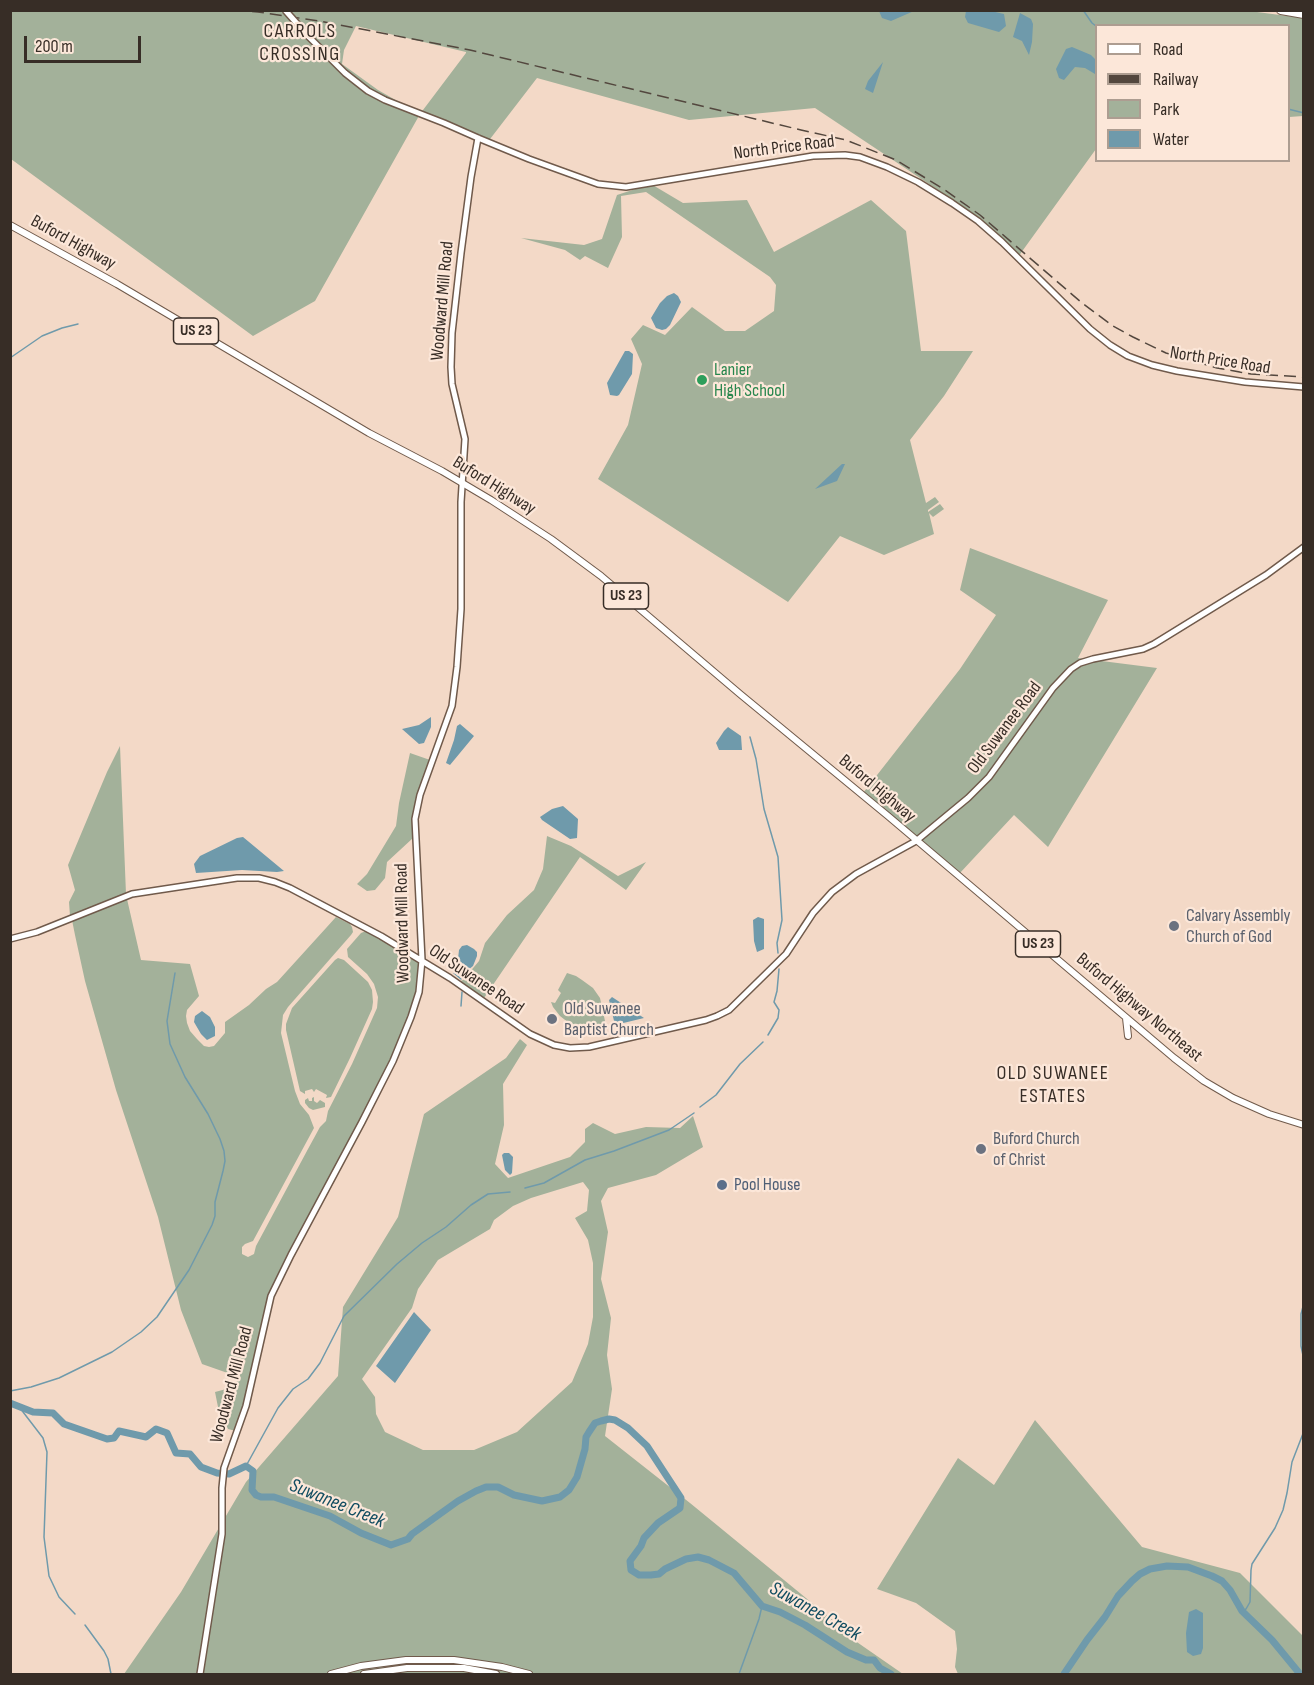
<!DOCTYPE html>
<style>
body{margin:0}
#map{position:relative;width:1314px;height:1685px;overflow:hidden;background:#f3d9c7;font-family:"Sofia Sans Condensed",sans-serif}
canvas{display:block}
.frame{position:absolute;inset:0;border:12px solid #372d26;pointer-events:none}
.legend{position:absolute;left:1095px;top:24px;width:195px;height:138px;box-sizing:border-box;background:#fce7d9;border:2px solid #ad9d91;margin:0;padding:8px 10px;list-style:none;font-size:18px;color:#372d26}
.legend li{display:flex;align-items:center;gap:12px;height:30px}
.legend b{width:30px;border:2px solid #ad9d91}
.scale{position:absolute;left:24px;top:36px;width:117px;height:27px;box-sizing:border-box;border:3px solid #372d26;border-top:0;padding-left:8px;font-size:18px;line-height:21px;white-space:nowrap;color:#372d26;-webkit-text-stroke:4px #fce7d9;paint-order:stroke}
</style>
<div id="map">
<canvas width="1314" height="1685"></canvas>
<div class="frame"></div>
<ul class="legend">
<li><b style="height:8px;background:#fff"></b>Road</li>
<li><b style="height:8px;background:#53473e"></b>Railway</li>
<li><b style="height:16px;background:#a3b19a"></b>Park</li>
<li><b style="height:16px;background:#6f9aab"></b>Water</li>
</ul>
<div class="scale">200 m</div>
</div>
<script>
const ctx = document.querySelector('canvas').getContext('2d');
ctx.lineJoin = 'round';
function paint(path, color) { ctx.fillStyle = color; ctx.fill(path, 'evenodd'); }
const shape = rows => new Path2D(rows.map(r => 'M' + r).join(''));
function strokePath(path, color, width, dash) { ctx.strokeStyle = color; ctx.lineWidth = width; ctx.lineCap = dash ? 'butt' : 'round'; ctx.setLineDash(dash || []); ctx.stroke(path); }
function drawText(font, color, halo, rows, align = 'center') {
  ctx.font = font + ' "Sofia Sans Condensed",sans-serif'; ctx.lineWidth = 4.5; ctx.setLineDash([]); ctx.textBaseline = 'middle'; ctx.strokeStyle = halo; ctx.fillStyle = color; for (const [text, x, y, turn = 0] of rows) {
    ctx.save(); ctx.translate(x, y); ctx.rotate((+turn || 0) * Math.PI / 180); ctx.textAlign = isNaN(turn) ? turn : align; if (halo) ctx.strokeText(text, 0, 0); ctx.fillText(text, 0, 0); ctx.restore();
  }
}
const green = shape([
 [1257,10,1257,12,1303,18,1303,116,1289,117,1288,26,1096,26,1096,149,1018,257,980,218,815,108,689,120,537,78,487,143,420,114,315,301,253,336,11,159,10,13,14,11],
 [356,26,466,52,466,53,420,114,378,90,342,64,344,50],
 [651,184,683,203,747,200,774,252,871,200,906,231,921,351,973,351,944,396,910,440,926,503,935,497,939,502,928,510,928,512,940,504,944,509,933,517,929,513,934,534,884,555,840,536,788,602,598,479,628,425,642,364,631,339,643,325,665,335,692,307,725,331,745,331,774,311,776,285,770,277,646,192,621,196,622,237,608,268,585,256,580,260,565,250,521,238,584,245,602,239,617,195],
 [970,548,1108,600,1078,658,1157,668,1048,847,1014,815,959,874,863,793,960,669,996,615,960,590],
 [120,746,126,894,70,916,69,902,75,890,68,865,107,772],
 [410,753,430,760,414,807,413,838,387,862,385,878,375,890,367,891,357,884,367,874,396,826,399,803],
 [547,836,571,846,618,876,646,862,626,890,580,857,482,1001,456,983,463,980,479,961,485,943,507,915,534,890,543,869],
 [127,899,141,960,190,964,199,996,187,1010,186,1016,187,1023,190,1031,197,1039,204,1046,209,1047,214,1046,225,1033,225,1022,249,1005,266,989,277,982,336,917,350,924,352,927,353,932,351,935,288,1007,283,1015,281,1033,295,1091,300,1104,309,1115,314,1128,253,1241,245,1244,242,1247,242,1254,248,1257,254,1254,256,1246,308,1149,320,1127,326,1121,328,1111,352,1064,377,1008,378,997,374,984,367,974,348,957,347,949,361,933,366,931,416,959,419,964,418,985,414,1003,402,1035,384,1076,274,1283,267,1305,243,1408,236,1431,228,1429,219,1412,215,1392,234,1387,239,1377,202,1364,181,1310,158,1217,116,1090,85,981,75,935,72,920],
 [338,958,344,960,368,982,372,990,373,1002,372,1009,350,1058,331,1097,326,1098,327,1095,316,1089,314,1092,312,1089,305,1091,305,1094,300,1091,286,1030,286,1024,292,1008,335,960],
 [567,973,576,976,582,980,593,988,600,998,605,1021,596,1032,580,1029,569,1023,560,1016,553,1007,551,1002,555,1003,561,993,558,990],
 [520,1039,527,1045,503,1084,504,1125,495,1164,508,1178,570,1157,585,1142,585,1129,593,1123,615,1134,646,1127,680,1128,693,1116,703,1147,656,1175,608,1188,601,1201,608,1232,601,1279,611,1318,607,1355,612,1389,605,1436,690,1503,834,1621,851,1638,903,1674,124,1674,181,1592,246,1482,338,1376,343,1307,398,1217,424,1114,506,1058],
 [583,1182,589,1190,587,1211,575,1218,588,1240,593,1263,593,1317,588,1344,572,1382,517,1432,474,1450,423,1450,385,1432,376,1414,375,1397,362,1379,412,1308,418,1289,438,1260,490,1229,494,1220,513,1206,531,1198],
 [314,1097,314,1101,317,1103,320,1100,325,1103,325,1107,313,1110,309,1108,305,1103,305,1100,308,1098,309,1101,312,1101,312,1098],
 [1035,1420,1142,1547,1240,1573,1303,1636,1303,1674,958,1674,955,1667,957,1649,955,1631,916,1603,877,1589,958,1458,994,1485]
]);
const water = shape([
 [879,11,914,11,891,21,882,18],
 [966,11,991,11,1004,14,1006,26,999,32,968,23,965,17],
 [1020,13,1031,19,1033,24,1032,42,1029,55,1022,41,1013,37],
 [1072,47,1091,55,1096,60,1096,73,1095,74,1085,68,1075,67,1064,80,1059,78,1056,69,1066,49],
 [883,62,873,93,865,89,868,81],
 [674,293,678,296,681,302,670,325,666,329,662,330,656,328,651,318,660,303,667,296],
 [625,351,629,351,633,354,632,374,619,395,617,396,610,395,607,383],
 [842,464,845,464,837,481,815,489],
 [431,717,431,727,424,743,419,744,402,729,419,725],
 [460,724,474,736,450,765,446,763,454,740,457,726],
 [728,727,741,736,742,750,719,750,716,743,724,731],
 [563,806,578,819,577,838,570,839,542,820,540,817,552,809],
 [243,837,284,871,277,872,242,870,196,873,194,864,200,856,237,838],
 [758,917,764,919,764,949,757,952,754,941,753,920],
 [467,945,474,949,477,952,477,956,473,966,468,970,464,971,458,959,459,950,462,946],
 [612,997,644,1018,615,1025,609,1000],
 [202,1011,210,1017,215,1027,215,1036,207,1040,201,1034,194,1022,195,1016],
 [504,1153,509,1153,513,1157,512,1173,510,1175,505,1170,502,1155],
 [414,1312,431,1330,395,1383,376,1366],
 [1196,1609,1203,1613,1203,1648,1201,1654,1193,1656,1187,1652,1186,1633,1189,1612]
]);
const stream = shape([
 [1083,10,1092,23,1096,26],
 [1288,109,1304,113],
 [10,358,42,336,62,328,78,324],
 [750,737,756,759,764,809,778,857,782,920,777,943,778,953],
 [454,973,461,979],
 [461,1006,462,992],
 [768,1035,778,1018,779,1010,774,1002,777,991,779,969],
 [700,1107,716,1095,740,1064,763,1042],
 [525,1188,544,1183,585,1160,614,1151,669,1130,694,1113],
 [1304,1303,1301,1314,1301,1346,1304,1360],
 [10,1391,31,1387,59,1378,112,1352,141,1332,157,1317,189,1270,212,1225,215,1216,215,1202,223,1171,225,1161,224,1151,220,1139,208,1114,185,1077,170,1044,167,1021,175,973],
 [20,1408,43,1438,47,1452,44,1537,49,1576,59,1597,75,1614],
 [246,1466,278,1408,293,1389,308,1379,320,1363,344,1316,397,1264,422,1243,446,1227,471,1205,488,1194,510,1192],
 [1242,1611,1246,1609,1250,1602,1251,1570,1252,1564,1275,1528,1283,1510,1287,1493,1292,1462,1304,1431],
 [85,1625,104,1651,108,1659,111,1674],
 [739,1674,759,1619,762,1606]
]);
const river = shape([
 [10,1403,33,1412,53,1413,64,1424,107,1439,114,1438,119,1431,146,1437,156,1429,167,1433,176,1453,190,1454,201,1467,217,1473,229,1474,246,1466,253,1471,252,1490,256,1495,261,1497,274,1497,330,1516,361,1533,391,1545,408,1539,412,1534,458,1501,476,1491,486,1487,498,1487,514,1495,542,1501,560,1497,569,1490,577,1477,585,1449,586,1437,589,1432,595,1423,601,1421,609,1419,615,1420,628,1428,647,1446,681,1498,680,1508,658,1523,644,1538,641,1546,630,1561,631,1570,639,1575,651,1575,659,1574,665,1569,686,1559,698,1557,709,1560,734,1573,762,1606,780,1612,805,1625,847,1652,866,1660,874,1660,880,1668,891,1674],
 [1064,1674,1087,1640,1105,1617,1118,1596,1132,1581,1140,1574,1150,1569,1167,1566,1188,1567,1212,1576,1222,1581,1230,1590,1242,1611,1272,1640,1300,1674]
]);
const minor = shape([
 [308,36,345,73,368,91,385,100,444,123,478,138,529,159,598,184,626,187,813,156,845,155,860,157,887,167,918,182,952,203,978,221,1002,242,1090,329,1110,345,1128,356,1152,365,1177,371,1245,382,1304,387],
 [10,939,37,932,132,894,237,878,259,878,275,882,290,888,381,936,450,978,530,1034,554,1045,570,1048,589,1047,706,1020,717,1016,729,1010,786,954,813,913,832,892,856,874,916,841,968,798,989,777,1053,688,1071,669,1080,663,1093,659,1143,649,1154,644,1266,575,1304,547],
 [200,1674,222,1534,222,1488,224,1468,246,1406,271,1296,291,1255,362,1122,393,1061,411,1017,419,992,422,960,415,819,420,795,452,706,457,667,461,609,461,502,465,439,452,384,451,367,452,333,461,253,471,177,478,138]
]);
const major = shape([
 [10,225,117,284,369,433,442,471,491,500,551,539,601,576,740,694,888,816,1174,1058,1204,1081,1233,1098,1269,1114,1304,1125],
 [1126,1018,1128,1036],
 [331,1674,361,1666,406,1660,454,1660,502,1667,529,1674],
 [364,1674,407,1668,464,1668,496,1674]
]);
const highway = shape([
 [1281,10,1304,14]
]);
const rail = shape([
 [234,10,258,12,319,21,470,50,801,130,846,140,896,160,945,190,980,215,1082,303,1113,326,1133,337,1166,353,1217,368,1251,374,1304,377]
]);
const minorBridge = shape([
 [285,10,308,36]
]);
const markers = [
 [702,380,6,"#2e9e5b"],
 [1174,926,6,"#6b7280"],
 [552,1019,6,"#6b7280"],
 [981,1149,6,"#6b7280"],
 [722,1185,6,"#5c6f8a"]
];
const shields = [
 [196,331,45],
 [626,596,45],
 [1038,944,45]
];
const shieldNames = [
 ["US 23",196,331],
 ["US 23",626,596],
 ["US 23",1038,944]
];
const streetNames = [
 ["North Price Road",784,148,-7],
 ["Buford Highway",73,243,29],
 ["Woodward Mill Road",443,301,-85],
 ["North Price Road",1220,361,9],
 ["Buford Highway",494,486,32],
 ["Old Suwanee Road",1005,728,-53],
 ["Buford Highway",877,789,40],
 ["Woodward Mill Road",403,923,-91],
 ["Old Suwanee Road",476,980,34],
 ["Buford Highway Northeast",1139,1008,40],
 ["Woodward Mill Road",232,1385,-75]
];
const leisureNames = [
 ["Lanier",714,370],
 ["High School",714,391]
];
const worshipNames = [
 ["Calvary Assembly",1186,916],
 ["Church of God",1186,937],
 ["Old Suwanee",564,1009],
 ["Baptist Church",564,1030],
 ["Buford Church",993,1139],
 ["of Christ",993,1160]
];
const serviceNames = [
 ["Pool House",734,1185]
];
const neighbourhoodNames = [
 ["CARROLS",300,32],
 ["CROSSING",300,55],
 ["OLD SUWANEE",1053,1074],
 ["ESTATES",1053,1097]
];
const waterNames = [
 ["Suwanee Creek",337,1504,22],
 ["Suwanee Creek",815,1612,29]
];
paint(green, '#a3b19a');
paint(water, '#6f9aab');
strokePath(stream, '#6f9aab', 1.5);
strokePath(river, '#6f9aab', 7);
strokePath(minor, '#705a4b', 8);
strokePath(major, '#705a4b', 8);
strokePath(highway, '#705a4b', 10);
strokePath(minor, '#fff', 5);
strokePath(major, '#fff', 6);
strokePath(highway, '#fff', 8);
strokePath(rail, '#53473e', 1.5, [12, 6]);
strokePath(minorBridge, '#705a4b', 8, []);
strokePath(minorBridge, '#fff', 5);
for (const [x, y, r, color] of markers) { const dot = new Path2D(); dot.arc(x, y, r, 0, 2 * Math.PI); ctx.fillStyle = color; ctx.fill(dot); strokePath(dot, '#fce7d9', 2); }
for (const [x, y, w] of shields) { const box = new Path2D(); box.roundRect(x - w / 2, y - 13, w, 26, 4.5); ctx.fillStyle = '#fce7d9'; ctx.fill(box); strokePath(box, '#372d26', 1.5); }
drawText('bold 16px', '#372d26', null, shieldNames);
drawText('18px', '#372d26', '#fce7d9', streetNames);
drawText('18px', '#27864d', '#fce7d9', leisureNames, 'left');
drawText('18px', '#5b616d', '#fce7d9', worshipNames, 'left');
drawText('18px', '#4e5e75', '#fce7d9', serviceNames, 'left');
ctx.letterSpacing = '1.5px';
drawText('20px', '#372d26', '#fce7d9', neighbourhoodNames);
ctx.letterSpacing = '0px';
drawText('italic 20px', '#124d61', '#fce7d9', waterNames);
</script>
